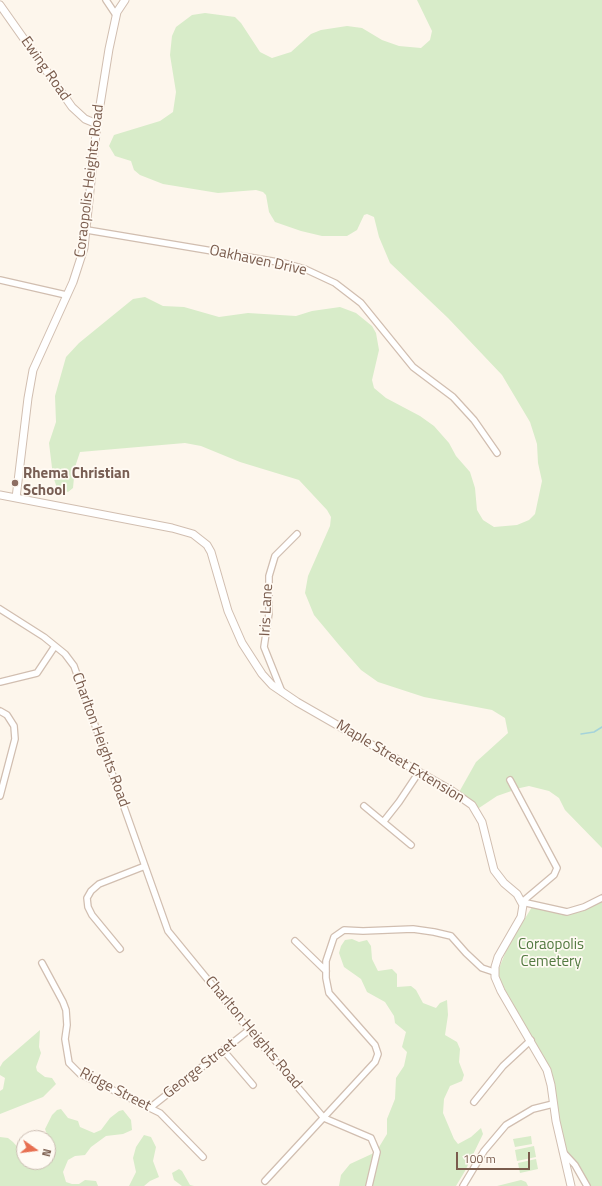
<!DOCTYPE html>
<style>
body{margin:0}
#map{position:relative;width:602px;height:1186px;overflow:hidden;background:#fdf6ec;font-family:"Titillium Web",sans-serif}
canvas{display:block}
.north{position:absolute;left:16px;top:1130px;width:40px;height:40px;box-sizing:border-box;background:#fffaf3;border:1px solid #cabbb1;border-radius:50%;rotate:104deg;font-size:11px;font-weight:700;line-height:16px;text-align:center;color:#7a5c4d}
.north::after{content:'';display:block;margin:auto;width:14px;height:18px;background:#e76f51;clip-path:polygon(50% 0,100% 100%,50% 72%,0 100%)}
.scale{position:absolute;left:456px;top:1152px;width:74px;height:18px;box-sizing:border-box;border:2px solid #7a5c4d;border-top:0;padding-left:5px;font-size:12px;line-height:14px;white-space:nowrap;color:#7a5c4d;-webkit-text-stroke:3px #fffaf3;paint-order:stroke}
</style>
<div id="map">
<canvas width="602" height="1186"></canvas>
<div class="north">N</div>
<div class="scale">100 m</div>
</div>
<script>
const ctx = document.querySelector('canvas').getContext('2d');
ctx.lineJoin = 'round';
function paint(path, color) { ctx.fillStyle = color; ctx.fill(path, 'evenodd'); }
const shape = rows => new Path2D(rows.map(r => 'M' + r).join(''));
function strokePath(path, color, width, dash) { ctx.strokeStyle = color; ctx.lineWidth = width; ctx.lineCap = dash ? 'butt' : 'round'; ctx.setLineDash(dash || []); ctx.stroke(path); }
function drawText(font, color, halo, rows, align = 'center') {
  ctx.font = font + ' "Titillium Web",sans-serif'; ctx.lineWidth = 3.5; ctx.setLineDash([]); ctx.textBaseline = 'middle'; ctx.strokeStyle = halo; ctx.fillStyle = color; for (const [text, x, y, turn = 0] of rows) {
    ctx.save(); ctx.translate(x, y); ctx.rotate((+turn || 0) * Math.PI / 180); ctx.textAlign = isNaN(turn) ? turn : align; if (halo) ctx.strokeText(text, 0, 0); ctx.fillText(text, 0, 0); ctx.restore();
  }
}
const green = shape([
 [417,0,602,0,602,848,565,810,559,798,549,791,529,786,520,788,497,796,476,810,458,794,476,762,508,733,505,718,492,710,424,697,378,682,361,670,339,645,314,615,305,593,308,576,330,526,331,517,327,510,299,480,240,462,201,446,185,443,80,452,75,467,73,488,68,492,57,488,53,476,49,443,56,422,55,396,66,357,79,343,133,299,145,297,163,306,184,307,219,317,248,313,296,316,312,311,340,307,356,313,372,326,376,333,379,350,372,380,374,388,386,398,420,416,434,426,449,443,456,456,470,472,475,488,477,510,483,520,494,527,517,525,529,520,535,514,542,481,538,463,537,444,530,422,502,375,448,318,390,263,379,237,374,217,367,214,364,215,357,230,347,236,322,236,301,231,275,222,269,212,266,195,263,192,256,190,218,193,163,184,140,175,134,170,131,161,115,156,109,146,114,135,160,121,173,112,176,92,170,55,172,36,176,27,192,15,205,13,235,17,241,23,260,52,272,58,291,52,311,34,321,30,347,26,362,28,382,40,399,46,421,48,430,40,432,31],
 [602,901,602,1186,587,1186,563,1152,551,1085,520,1016,500,981,498,971,508,946,532,907,560,914,571,914,583,911],
 [352,939,359,942,367,940,371,946,372,959,378,971,392,969,397,974,397,987,411,986,416,990,423,1003,436,1008,440,1003,447,1000,448,1015,445,1035,457,1042,460,1049,459,1062,464,1075,462,1081,450,1086,444,1099,443,1113,454,1139,458,1144,471,1137,481,1128,483,1134,465,1171,456,1186,339,1186,341,1175,350,1164,376,1152,387,1134,387,1119,395,1099,396,1078,404,1066,407,1052,402,1047,406,1032,395,1023,394,1016,385,1002,367,992,361,979,344,967,339,953,341,946,345,940],
 [40,1030,39,1047,41,1053,36,1067,37,1071,45,1077,52,1078,56,1084,43,1097,0,1114,0,1091,3,1089,5,1078,0,1075,0,1067,3,1062],
 [61,1109,68,1118,78,1121,80,1127,94,1133,101,1130,110,1118,119,1111,123,1110,131,1120,132,1130,123,1134,106,1136,91,1147,85,1155,75,1156,68,1160,63,1172,66,1182,72,1184,79,1184,85,1180,96,1181,98,1186,0,1186,0,1137,8,1138,13,1142,24,1154,24,1162,48,1162,50,1143,45,1129,52,1115,57,1110],
 [144,1135,151,1137,156,1147,153,1161,159,1177,150,1181,144,1186,129,1186,136,1172,133,1158,136,1147],
 [531,1136,532,1144,515,1147,513,1139],
 [534,1146,536,1157,517,1161,515,1150],
 [536,1159,538,1169,520,1173,518,1163],
 [179,1169,182,1171,190,1185,194,1186,182,1186,174,1180,172,1173],
 [521,1180,526,1182,528,1186,497,1186]
]);
const stream = shape([
 [581,734,594,732,602,727]
]);
const minor = shape([
 [106,0,116,15],
 [87,230,284,263,305,269,335,283,361,303,413,367,453,397,474,420,497,453],
 [0,280,66,295],
 [0,609,44,637,65,654,74,666,168,931,249,1030,324,1118,371,1138,377,1152,369,1186],
 [0,682,37,673,55,646],
 [282,692,264,647,269,613,269,576,275,556,297,534],
 [0,711,7,715,14,726,15,739,0,796],
 [510,780,557,868,554,875,522,902],
 [364,806,411,845],
 [384,821,399,802,419,772],
 [522,902,567,912,584,907,602,898],
 [295,941,326,971],
 [120,949,92,915,88,907,87,898,91,891,99,884,145,866],
 [42,963,63,1002,66,1010,67,1025,65,1039,69,1063,80,1074,160,1113,203,1157],
 [223,1050,253,1085],
 [474,1102,503,1066,531,1040],
 [151,1107,249,1030],
 [563,1152,575,1165,587,1186],
 [265,1181,375,1062,378,1054,375,1045,329,993,326,978,326,961,334,937,344,930,363,931,413,929,434,932,451,936,466,953,482,968,494,972],
 [463,1186,484,1151,506,1125,533,1109,553,1104]
]);
const tertiary = shape([
 [0,5,72,107,85,119,97,124],
 [0,495,172,528,193,534,207,545,211,552,228,611,242,643,262,674,272,685,297,702,452,791,472,805,482,822,494,870,504,883,517,894,523,905,521,917,498,957,495,967,495,977,501,991,547,1070,551,1085,556,1121,571,1186],
 [16,498,28,398,33,370,73,282,84,248,97,124,109,49,117,12,125,0]
]);
const markers = [
 [15,483,4,"#8d6e63"]
];
const streetNames = [
 ["Ewing Road",45,69,55],
 ["Coraopolis Heights Road",90,181,-83],
 ["Oakhaven Drive",258,261,12],
 ["Iris Lane",267,610,-87],
 ["Charlton Heights Road",100,740,70],
 ["Maple Street Extension",400,762,31],
 ["Charlton Heights Road",253,1033,50],
 ["George Street",200,1069,-38],
 ["Ridge Street",115,1090,27]
];
const educationNames = [
 ["Rhema Christian",23,474],
 ["School",23,491]
];
const parkNames = [
 ["Coraopolis",551,945],
 ["Cemetery",551,962]
];
paint(green, '#d8ecc9');
strokePath(stream, '#a5d3da', 1.5);
strokePath(minor, '#d1beb0', 8);
strokePath(tertiary, '#d1beb0', 9);
strokePath(minor, '#fff', 5.5);
strokePath(tertiary, '#fff', 7);
for (const [x, y, r, color] of markers) { const dot = new Path2D(); dot.arc(x, y, r, 0, 2 * Math.PI); ctx.fillStyle = color; ctx.fill(dot); strokePath(dot, '#fffaf3', 1.5); }
drawText('15px', '#7a5c4d', '#fffaf3', streetNames);
drawText('bold 15px', '#785e54', '#fffaf3', educationNames, 'left');
drawText('15px', '#537a41', '#fffaf3', parkNames);
</script>
